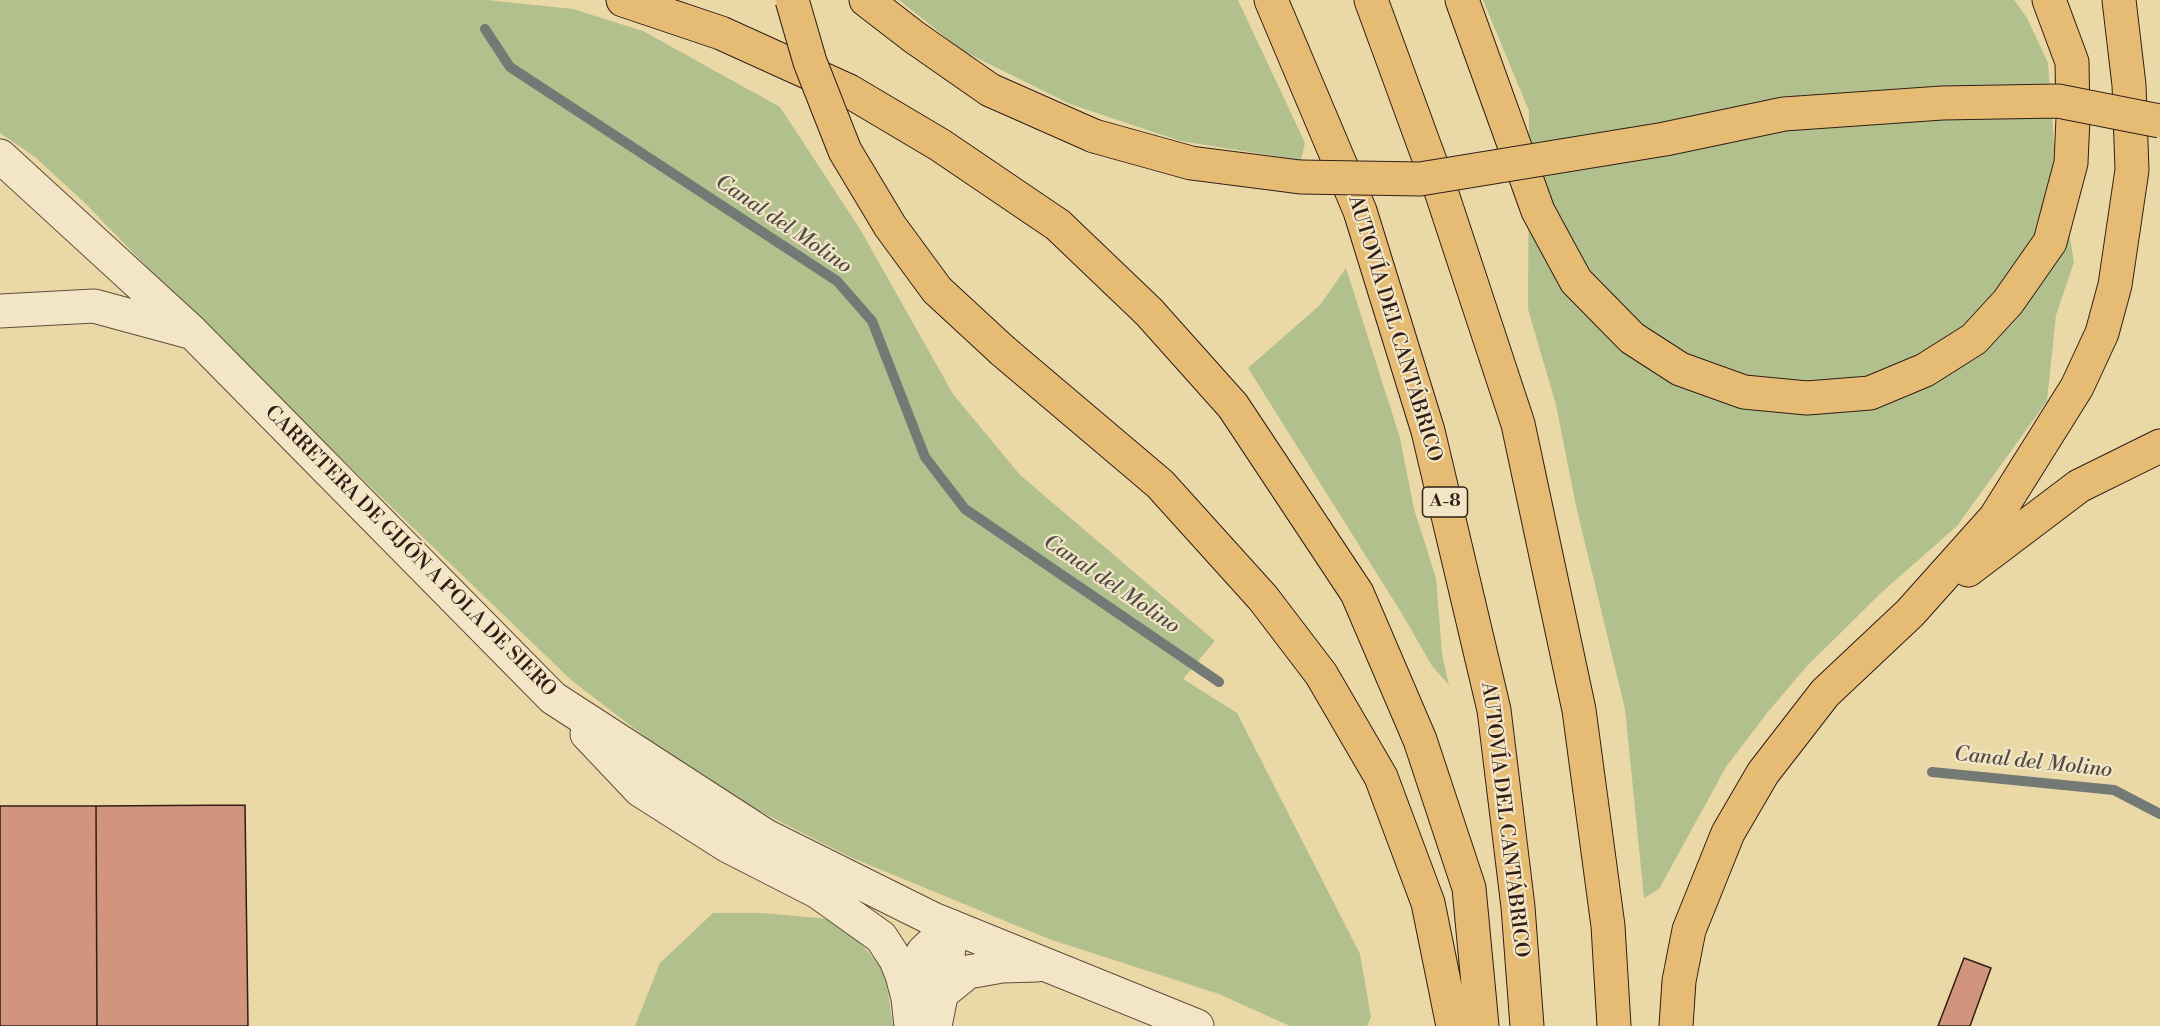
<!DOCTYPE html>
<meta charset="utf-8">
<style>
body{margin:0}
canvas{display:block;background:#ebd8a7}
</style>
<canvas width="2160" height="1026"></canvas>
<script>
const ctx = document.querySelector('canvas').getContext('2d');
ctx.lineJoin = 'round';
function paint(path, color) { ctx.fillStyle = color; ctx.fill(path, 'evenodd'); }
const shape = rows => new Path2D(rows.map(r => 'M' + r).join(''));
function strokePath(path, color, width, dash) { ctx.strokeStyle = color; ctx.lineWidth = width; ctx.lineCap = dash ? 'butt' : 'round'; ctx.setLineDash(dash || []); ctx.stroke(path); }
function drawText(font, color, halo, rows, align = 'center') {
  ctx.font = font + ' "Libre Bodoni",serif'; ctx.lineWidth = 4.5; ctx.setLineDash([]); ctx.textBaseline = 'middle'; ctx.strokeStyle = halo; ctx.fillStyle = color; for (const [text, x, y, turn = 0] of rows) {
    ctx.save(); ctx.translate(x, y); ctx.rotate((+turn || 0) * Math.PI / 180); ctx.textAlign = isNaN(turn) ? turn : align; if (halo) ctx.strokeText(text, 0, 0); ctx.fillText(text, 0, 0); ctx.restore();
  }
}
const green = shape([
 [0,0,487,0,573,9,643,31,780,107,860,229,953,394,1020,475,1215,641,1183,679,1237,713,1360,954,1371,1017,1367,1026,1290,1026,1219,994,1049,939,850,857,708,785,571,680,207,329,86,204,35,157,0,133],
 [899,0,1238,0,1305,143,1301,160,1180,141,1070,104,963,51],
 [1483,0,2014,0,2027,18,2048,63,2054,142,2074,262,2056,315,2047,401,1957,526,1883,591,1806,667,1767,713,1726,767,1659,889,1644,898,1625,709,1576,506,1556,405,1528,309,1529,111],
 [1346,268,1400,438,1414,509,1436,578,1442,654,1449,685,1432,666,1404,617,1248,368,1320,305],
 [713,913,762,913,841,920,885,972,893,1026,635,1026,660,963]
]);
const stream = shape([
 [485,29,510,67,837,281,872,321,925,457,965,509,1219,682],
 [1932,772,2114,790,2160,814]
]);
const building = shape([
 [245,805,248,1026,97,1026,96,806,245,805],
 [0,806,96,806,97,1026,0,1026,0,806],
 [1964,958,1991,968,1970,1026,1938,1026,1964,958]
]);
const minor = shape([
 [0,156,192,332,553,698,766,836,933,919,1197,1026],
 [0,311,94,306,190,332],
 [587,734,640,790,728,846,818,892,881,937,896,960,902,975,908,998,911,1026],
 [941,994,968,972,1002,966,1037,965],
 [908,998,923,952,951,926],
 [935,1026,947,966,951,926]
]);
const highway = shape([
 [623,0,721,33,849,91,940,145,1058,225,1149,312,1233,406,1357,593,1420,740,1469,888,1482,1026],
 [866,0,914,37,990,90,1094,136],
 [1271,0,1360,211,1428,431,1494,710,1518,907,1527,1026],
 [1371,0,1442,194,1518,424,1579,710,1608,926,1614,1026],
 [1462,0,1538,211,1576,281,1632,338,1680,369,1744,392,1807,398,1870,393,1925,370,1974,339,2008,302,2050,242,2071,163,2073,118,2072,62,2049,0],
 [1003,351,1160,484,1263,598,1321,674,1381,777,1428,903,1453,1026],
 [1968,570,2079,486,2160,446],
 [1676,1026,1679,981,1689,930,1728,833,1763,773,1825,693,1910,613,1995,518,2077,387,2102,333,2115,285,2132,170,2129,85,2119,0]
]);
const highwayBridge = shape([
 [792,0,810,62,845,151,890,226,937,290,1003,351],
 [1094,136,1191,163,1300,177,1420,179,1665,139,1784,114,1942,103,2058,101,2160,121]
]);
const shields = [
 [1445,502,45]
];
const shieldNames = [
 ["A-8",1445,502]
];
const streetNames = [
 ["AUTOVÍA DEL CANTÁBRICO",1394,329,73],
 ["CARRETERA DE GIJÓN A POLA DE SIERO",410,552,45],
 ["AUTOVÍA DEL CANTÁBRICO",1504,820,83]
];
const waterNames = [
 ["Canal del Molino",783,225,34],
 ["Canal del Molino",1111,585,34],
 ["Canal del Molino",2033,763,6]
];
paint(green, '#b1c08c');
strokePath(stream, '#737975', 10);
paint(building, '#d1957d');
strokePath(building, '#311e17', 1.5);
strokePath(minor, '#604c3b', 35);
strokePath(highway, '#311e17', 35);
strokePath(minor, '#f2e6c6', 33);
strokePath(highway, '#e6bc74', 33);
strokePath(highwayBridge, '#311e17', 35, []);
strokePath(highwayBridge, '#e6bc74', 33);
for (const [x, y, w] of shields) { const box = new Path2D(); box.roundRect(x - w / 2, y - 15, w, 30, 4.5); ctx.fillStyle = '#f2e6c6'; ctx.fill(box); strokePath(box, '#311e17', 1.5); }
drawText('bold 18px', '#311e17', null, shieldNames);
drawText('20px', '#311e17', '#f2e6c6', streetNames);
drawText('italic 21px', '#524c46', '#f2e6c6', waterNames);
</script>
